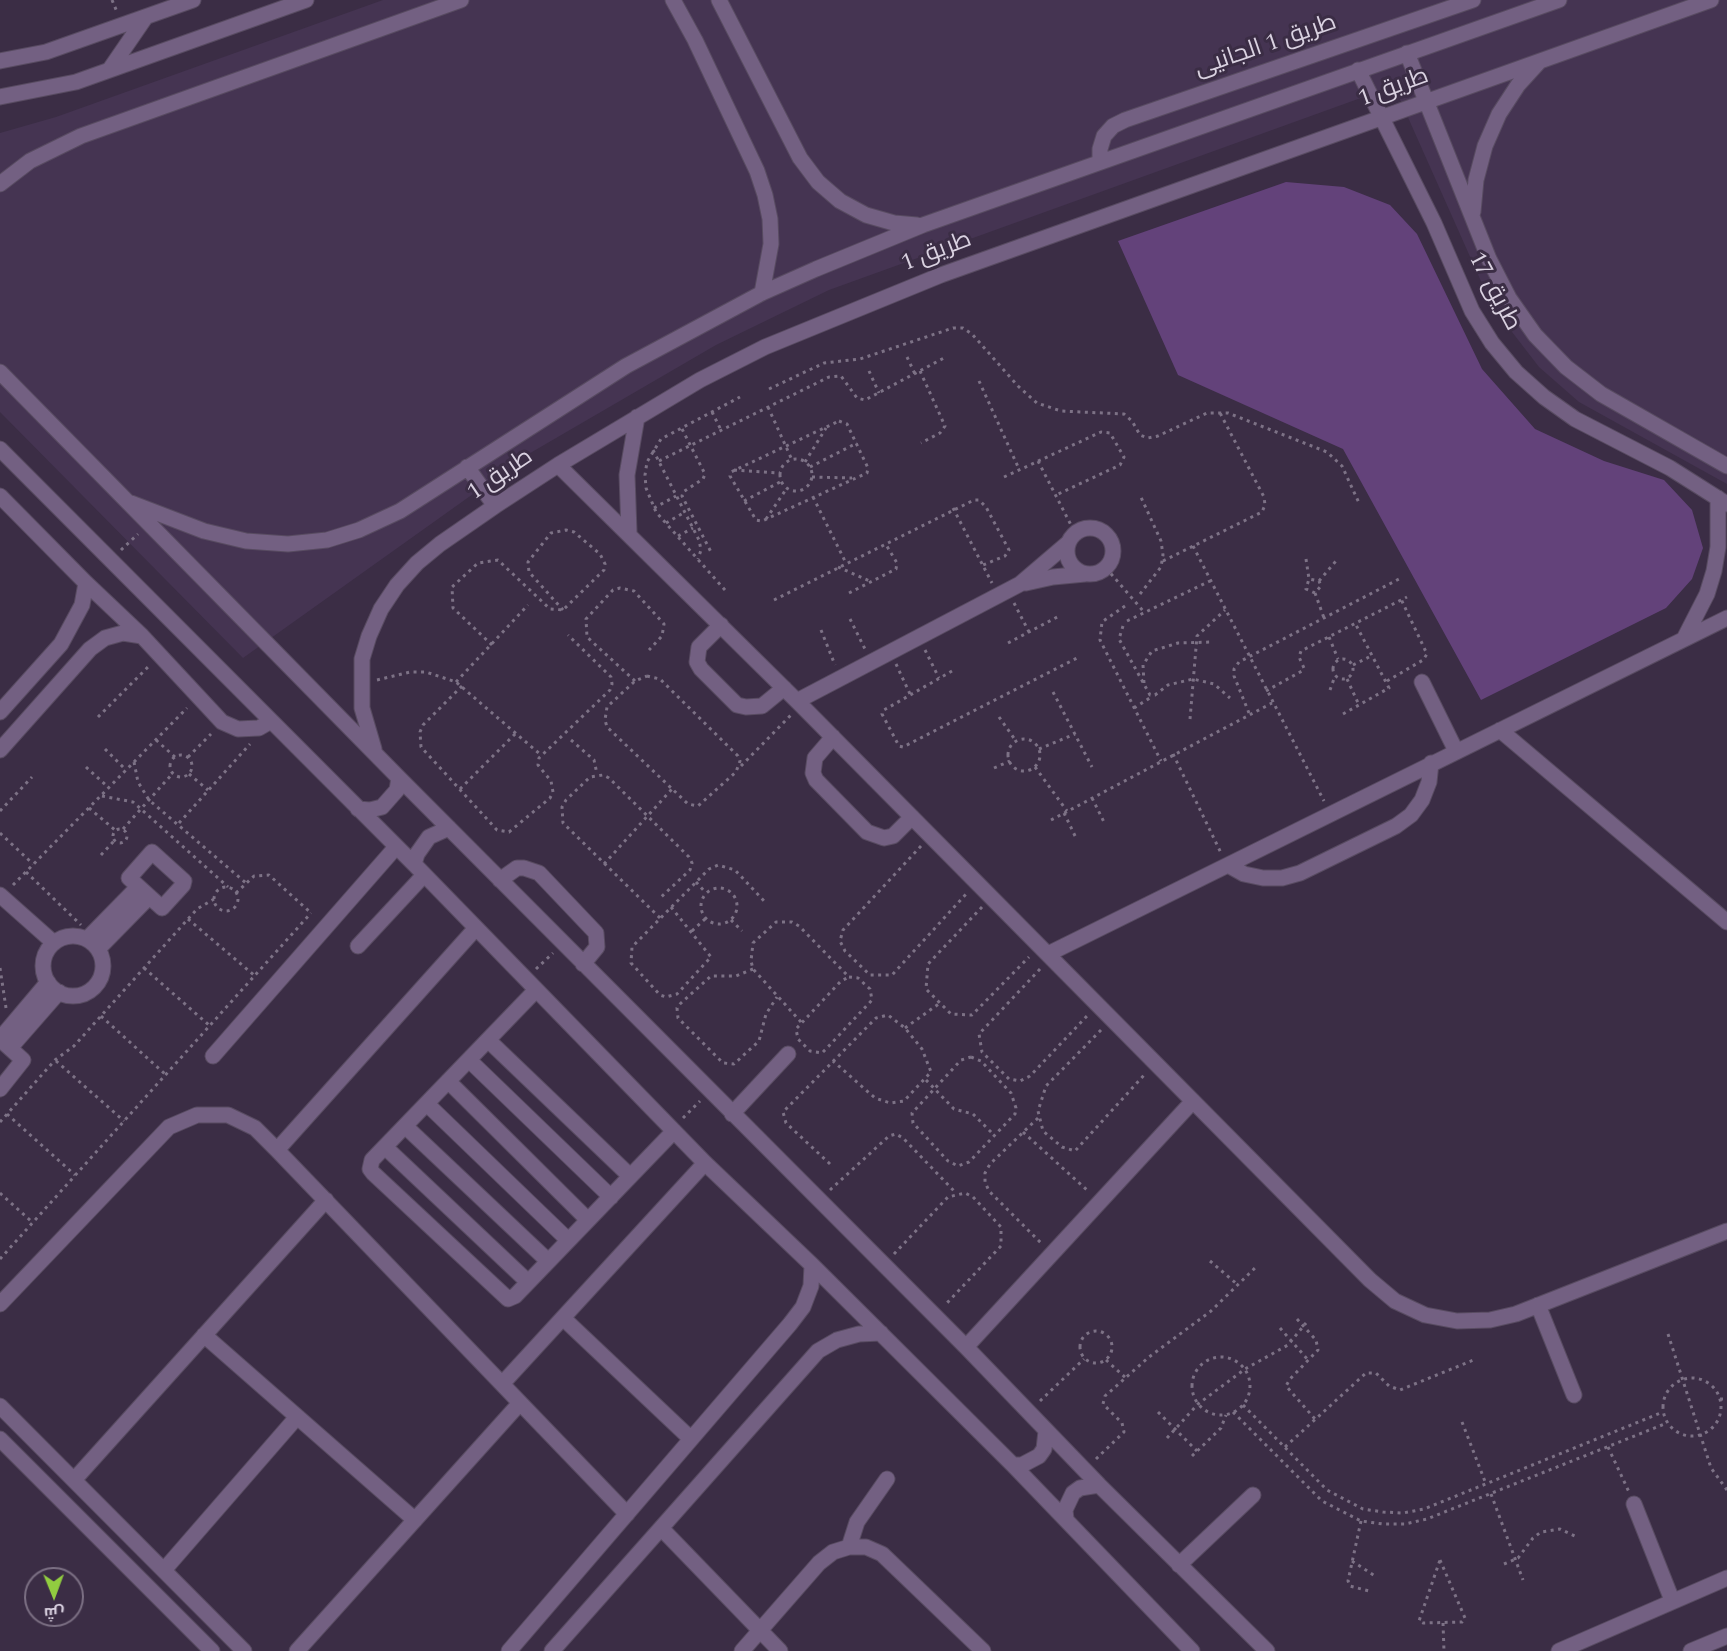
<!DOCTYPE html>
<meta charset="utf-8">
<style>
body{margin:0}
#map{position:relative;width:1727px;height:1651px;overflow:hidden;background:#3b2d45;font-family:Spectral,Cairo,serif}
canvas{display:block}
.north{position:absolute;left:24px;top:1567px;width:60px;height:60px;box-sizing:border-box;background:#3b2d45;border:2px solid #7b6f83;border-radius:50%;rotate:179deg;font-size:16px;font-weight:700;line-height:24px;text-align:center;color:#dad2e1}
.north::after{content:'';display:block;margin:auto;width:21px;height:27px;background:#91cd40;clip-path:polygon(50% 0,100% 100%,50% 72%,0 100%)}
</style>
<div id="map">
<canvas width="1727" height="1651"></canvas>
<div class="north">ش</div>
</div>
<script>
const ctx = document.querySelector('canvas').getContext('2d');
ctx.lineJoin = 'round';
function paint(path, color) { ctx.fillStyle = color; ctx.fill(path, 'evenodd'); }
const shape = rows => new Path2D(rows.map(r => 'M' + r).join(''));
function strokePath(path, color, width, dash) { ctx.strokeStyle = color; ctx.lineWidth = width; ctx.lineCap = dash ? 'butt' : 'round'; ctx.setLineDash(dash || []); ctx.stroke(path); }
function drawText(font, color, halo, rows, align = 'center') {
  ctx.font = font + ' Spectral,Cairo,serif'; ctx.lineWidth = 6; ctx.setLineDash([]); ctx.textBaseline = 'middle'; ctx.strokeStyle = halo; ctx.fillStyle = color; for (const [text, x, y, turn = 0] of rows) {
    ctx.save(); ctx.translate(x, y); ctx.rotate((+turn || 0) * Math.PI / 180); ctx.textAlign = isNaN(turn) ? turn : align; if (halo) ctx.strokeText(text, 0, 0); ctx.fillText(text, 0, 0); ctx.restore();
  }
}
const built = shape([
 [383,0,1727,0,1727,484,1579,402,1539,367,1492,306,1394,86,829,290,716,345,532,452,243,658,0,412,0,133,56,117]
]);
const green = shape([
 [1286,182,1344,187,1390,205,1417,234,1482,369,1535,429,1604,461,1664,480,1692,510,1703,548,1692,579,1666,608,1481,700,1343,449,1178,375,1118,241]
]);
const path = shape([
 [112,0,117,12],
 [907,357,915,374],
 [869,371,879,393],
 [920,371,945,426,940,433,921,443],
 [979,381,1019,469],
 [769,389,824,363,860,359,953,328,963,328,972,334,1018,386,1037,403,1061,411,1124,414,1132,421,1140,435,1148,438,1158,436,1207,413,1228,413,1327,452,1342,466,1359,503],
 [768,407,792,460],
 [712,412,721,430],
 [839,421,847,424,868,468,867,473,762,521,756,520,730,476,731,472,839,421],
 [682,429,705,474,703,479,683,492,682,496,711,552],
 [653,450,699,540,701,550,698,559],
 '780 475a16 16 0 1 1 32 0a16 16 0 1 1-32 0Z',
 [659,461,829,377,841,376,857,398,865,400,944,358],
 [1038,461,1073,529],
 [805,462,826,428],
 [810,467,857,443],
 [734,470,780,473],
 [812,477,852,478],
 [1004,477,1101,432,1110,433,1124,457,1120,465,1056,495],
 [813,497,846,563],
 [744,501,782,481],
 [654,508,676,496],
 [953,508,992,583],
 [766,519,787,488],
 [666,523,685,512],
 [678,536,693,528],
 [1193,546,1324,801],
 [121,550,138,534],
 [1306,559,1309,579,1306,589,1315,593,1321,586,1319,581,1309,579],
 [1163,561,1262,512,1265,505,1264,497,1219,411],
 [838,567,872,582],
 [1106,568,1144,612],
 [1319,581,1336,561],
 [725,590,656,512,646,488,645,475,647,462,661,439,740,397],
 [849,593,896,569,897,563,885,543],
 [1315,593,1324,618],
 [1140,594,1161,567,1163,555,1161,541,1140,495],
 [774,600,974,500,979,500,986,507,1009,550,1005,556,983,565],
 [1014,603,1029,632],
 [1125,606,1102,622,1100,640,1161,761],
 [850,619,865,649],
 [1127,621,1210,581],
 [1123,626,1119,639,1150,695,1155,695,1168,685,1193,679,1214,684,1230,698],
 [821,630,835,665],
 [1329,637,1338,659],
 [1008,643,1061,615],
 [492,645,453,608,452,587,478,563,498,560,550,609,563,610,604,570,605,564,600,554,574,532,566,530,551,533,528,562,529,572,563,610],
 [925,650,939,678],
 '1333 669a10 10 0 1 1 20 0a10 10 0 1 1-20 0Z',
 [896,664,910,694],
 [1353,665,1369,657],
 [952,671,884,710,882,714,899,746,903,747,1077,658],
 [647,676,660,679,738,756,740,761,736,772,698,806,688,804,607,727,605,720,607,707,635,681,647,676],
 [1347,679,1359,705],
 [377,680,410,672,426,672,456,682,541,755],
 [635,681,587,637,586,619,613,590,620,588,634,591,664,624,662,636,649,650],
 [1387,681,1423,660,1427,654,1401,599],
 [456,682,528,605],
 [1144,683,1143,665,1152,651,1178,643,1213,642],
 [462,686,423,725,420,732,421,747,497,830,509,832,550,798,553,792,551,781,538,765,539,758,610,690,612,684,611,677,568,635],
 [1330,690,1335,676],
 [1266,691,1302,671,1304,668,1299,657,1301,651,1407,597],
 [1053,692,1092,767],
 [1134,708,1153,696],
 [1249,713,1234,676,1234,669,1239,662,1401,578],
 [1343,714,1389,688,1355,623],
 [98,717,150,665],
 [999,717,1016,741],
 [1190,719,1197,636,1225,610],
 '1008 755a16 16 0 1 1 32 0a16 16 0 1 1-32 0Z',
 [156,740,175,757],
 [571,740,594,760,597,774],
 [105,749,126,770],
 [1039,749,1075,734],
 [1173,754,1221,853],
 '170 766a11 11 0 1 1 22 0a11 11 0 1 1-22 0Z',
 [188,757,211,734],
 [134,762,138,782,149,800,246,883],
 [741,766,791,715],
 [86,767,109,788],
 [1035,767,1067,811],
 [994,768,1010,761],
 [189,774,208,790],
 [460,789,516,733],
 [102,796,133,802,228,887],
 [1092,798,1104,822],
 [89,808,115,830],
 [0,811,32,777],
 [1064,813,1077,840],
 [1051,820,1272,703],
 [179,823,250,744],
 '113 836a7 7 0 1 1 14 0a7 7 0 1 1-14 0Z',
 [123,829,173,773],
 [0,833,33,864],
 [921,846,843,930,840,941,845,951,870,975,892,975,967,893],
 [101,855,114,841],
 [604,864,672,789],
 [26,872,81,925],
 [696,882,706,893],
 [13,885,187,708],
 '214 899a12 12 0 1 1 24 0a12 12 0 1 1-24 0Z',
 '701 906a18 18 0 1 1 36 0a18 18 0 1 1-36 0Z',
 [236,893,254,876,269,875,311,913],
 [671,907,711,957,677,994,666,997,660,995,631,963,632,947,709,869,718,865,735,870,766,903],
 [982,907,928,964,926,989,951,1014,972,1015,1029,957],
 [660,918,563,823,562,807,566,800,590,777,603,775,609,778,689,857,692,863,690,870,660,898],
 [188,919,255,976],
 [731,920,742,931],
 [692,931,706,918],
 [0,968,6,1008],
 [144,968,210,1026],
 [536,969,553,953],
 [753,969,736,976,711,976,680,1004,677,1008,678,1018,723,1063,734,1064,759,1041,766,1014,777,997],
 [1040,969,979,1034,982,1052,1009,1079,1020,1081,1030,1076,1087,1016],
 [849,977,858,978,870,989,872,1000,826,1049,822,1053,810,1051,798,1039,796,1029,841,981,849,977],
 [101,1016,166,1075],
 [801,1022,753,969,751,961,753,943,776,922,792,922,799,926,849,977],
 [905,1028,940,1003],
 [1101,1030,1046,1086,1038,1111,1043,1131,1062,1147,1075,1151,1146,1073],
 [971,1057,981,1061,1011,1093,1016,1108,1015,1114,969,1162,958,1166,948,1161,913,1123,912,1113,961,1060,971,1057],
 [56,1061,124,1121],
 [926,1080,954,1109,973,1114,994,1135],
 [7,1114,75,1175],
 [683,1118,700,1101],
 [1038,1118,990,1164,985,1173,985,1182,989,1191,1042,1244],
 [0,1122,55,1060,74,1046,197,909,214,899],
 [1023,1132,1088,1191],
 [830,1164,786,1123,783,1112,876,1018,888,1015,905,1028,922,1049,931,1072,904,1101,890,1103,875,1098,833,1061],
 [830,1190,889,1136,896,1134,903,1138,956,1193],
 [0,1193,32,1222],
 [894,1254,948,1197,965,1193,973,1197,1001,1227,1001,1246,945,1305],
 [0,1259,311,913],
 [1210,1261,1238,1285],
 [1297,1319,1316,1340,1318,1350,1290,1379,1286,1386,1315,1419],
 [1280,1328,1309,1361],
 '1080 1347a16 16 0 1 1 32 0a16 16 0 1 1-32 0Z',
 [1668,1334,1711,1468,1727,1490],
 '1192 1386a29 29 0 1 1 58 0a29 29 0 1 1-58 0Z',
 [1106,1360,1126,1378],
 '1663 1407a29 29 0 1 1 58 0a29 29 0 1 1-58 0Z',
 [1720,1399,1727,1399],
 [1040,1401,1084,1359],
 [1243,1405,1327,1490,1363,1509,1383,1512,1403,1513,1424,1509,1663,1412],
 [1158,1412,1197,1451],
 [1233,1412,1322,1501,1361,1521,1383,1524,1405,1524,1427,1519,1667,1423],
 [1462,1422,1486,1484],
 [1167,1438,1198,1404,1245,1369,1288,1345,1306,1323],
 [1285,1447,1366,1373,1376,1373,1389,1386,1400,1390,1476,1359],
 [1608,1447,1629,1492],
 [1192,1456,1221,1428,1226,1415],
 [1096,1459,1124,1432,1122,1423,1103,1404,1105,1396,1149,1357,1211,1311,1256,1267],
 [1491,1494,1523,1580],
 [1361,1521,1348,1581,1350,1586,1369,1591],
 [1440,1560,1465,1618,1462,1622,1423,1623,1419,1621,1440,1560],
 [1352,1561,1375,1576],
 [1504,1564,1518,1558,1533,1538,1541,1532,1560,1529,1577,1537],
 [1443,1623,1444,1651]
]);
const minor = shape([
 [673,0,695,40,757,171,765,195,770,219,771,244,762,293],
 [719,0,800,158,818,182,840,201,866,215,894,223,917,225],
 [1407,53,1489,259,1509,298,1535,335,1566,367,1601,394,1727,466],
 [0,61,46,52,193,0],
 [110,69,145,18],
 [1358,70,1434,223,1472,311,1492,343,1516,372,1544,397,1575,419,1670,468,1727,504],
 [0,97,76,82,306,0],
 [1100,162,1100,149,1104,136,1113,126,1125,120,1473,0],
 [0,184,30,161,81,136,461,0],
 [1473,212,1476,180,1485,146,1499,114,1518,85,1539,62],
 [0,372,399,778,966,1347,1099,1485,1267,1651],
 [0,449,414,864,705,1163,812,1265,1013,1465,1192,1651],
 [558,465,801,705,1370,1280,1395,1301,1425,1315,1457,1321,1490,1320,1516,1314,1727,1231],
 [467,467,495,506],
 [0,496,86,583,142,636,222,722,238,729,259,728,271,721],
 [131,503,204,531,246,541,288,544,327,540,359,530,400,511,626,366,762,293,816,269,923,225,1559,0],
 '1067 551a23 23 0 1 1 46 0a23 23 0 1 1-46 0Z',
 [629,532,627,475,637,417],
 [1026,583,1053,577,1085,574],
 [721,625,699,647,697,662,701,669,737,705,746,707,762,706,784,688],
 [1685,637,1707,594,1714,571,1718,547,1718,498],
 [1422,682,1456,751],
 [797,701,1020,584,1068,543],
 [0,712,61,644,82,605,86,583],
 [1500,730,1727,922],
 [833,737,815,758,813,773,816,780,867,832,884,838,893,836,912,817],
 [374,749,362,708,362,659,369,636,381,609,397,585,417,563,440,544,495,506,558,465,700,380,765,347,941,275,1711,0],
 [0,750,90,649,105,638,123,633,142,636],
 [358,809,370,810,382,807,397,790,399,778],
 [152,852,184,881,183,885,162,908,129,878,152,852],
 [414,864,417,854,429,837,449,828],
 [1228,865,1244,874,1263,878,1282,878,1300,873,1396,826,1411,815,1422,800,1429,782,1431,763],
 [500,880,517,868,524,868,539,873,596,933,597,947,583,964],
 [0,895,54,943],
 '43 966a30 30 0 1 1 60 0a30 30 0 1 1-60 0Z',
 [87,939,137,888],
 [358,946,424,875],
 [98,949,148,898],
 [1048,954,1727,618],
 [536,990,372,1160,370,1169,373,1173,508,1299,515,1296,674,1131],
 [0,1039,48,982],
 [488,1040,630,1176],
 [10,1048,59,992],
 [213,1056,396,847],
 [469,1060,611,1197],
 [448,1081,588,1220],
 [0,1089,23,1060,2,1041],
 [427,1104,568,1240],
 [732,1114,788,1054],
 [405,1126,548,1261],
 [385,1147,528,1282],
 [277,1150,476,928],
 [0,1304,169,1127,197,1115,228,1115,255,1128,277,1150,627,1514],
 [1538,1305,1574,1395],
 [563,1318,691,1439],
 [204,1335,415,1520],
 [966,1347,1193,1101],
 [502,1384,705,1163],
 [0,1406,244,1651],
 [0,1439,212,1651],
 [1013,1465,1022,1465,1039,1456,1044,1449,1046,1431],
 [74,1480,326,1200],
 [1634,1504,1672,1600],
 [1066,1519,1065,1510,1073,1493,1080,1488,1099,1485],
 [661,1528,780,1651],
 [849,1547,857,1522,887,1479],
 [1179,1565,1253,1495],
 [164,1570,297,1417],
 [297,1651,520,1403],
 [509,1651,790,1324,803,1307,811,1286,812,1265],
 [552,1651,818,1351,837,1340,859,1334,881,1333],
 [742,1651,819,1563,833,1552,849,1547,866,1547,882,1554,983,1651],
 [1559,1651,1727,1578],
 [1691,1651,1727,1636]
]);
const streetNames = [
 ["طريق 1 الجانيى",1266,47,-19],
 ["طريق 1",1394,89,-20],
 ["طريق 1",937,253,-21],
 ["طريق 17",1493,292,62],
 ["طريق 1",501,476,-34]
];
paint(built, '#453452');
paint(green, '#63427a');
strokePath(minor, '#584b61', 17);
strokePath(path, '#7d7286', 3, [3, 4.5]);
strokePath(minor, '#736082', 15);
drawText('24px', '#dad2e1', '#3b2d45', streetNames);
</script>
